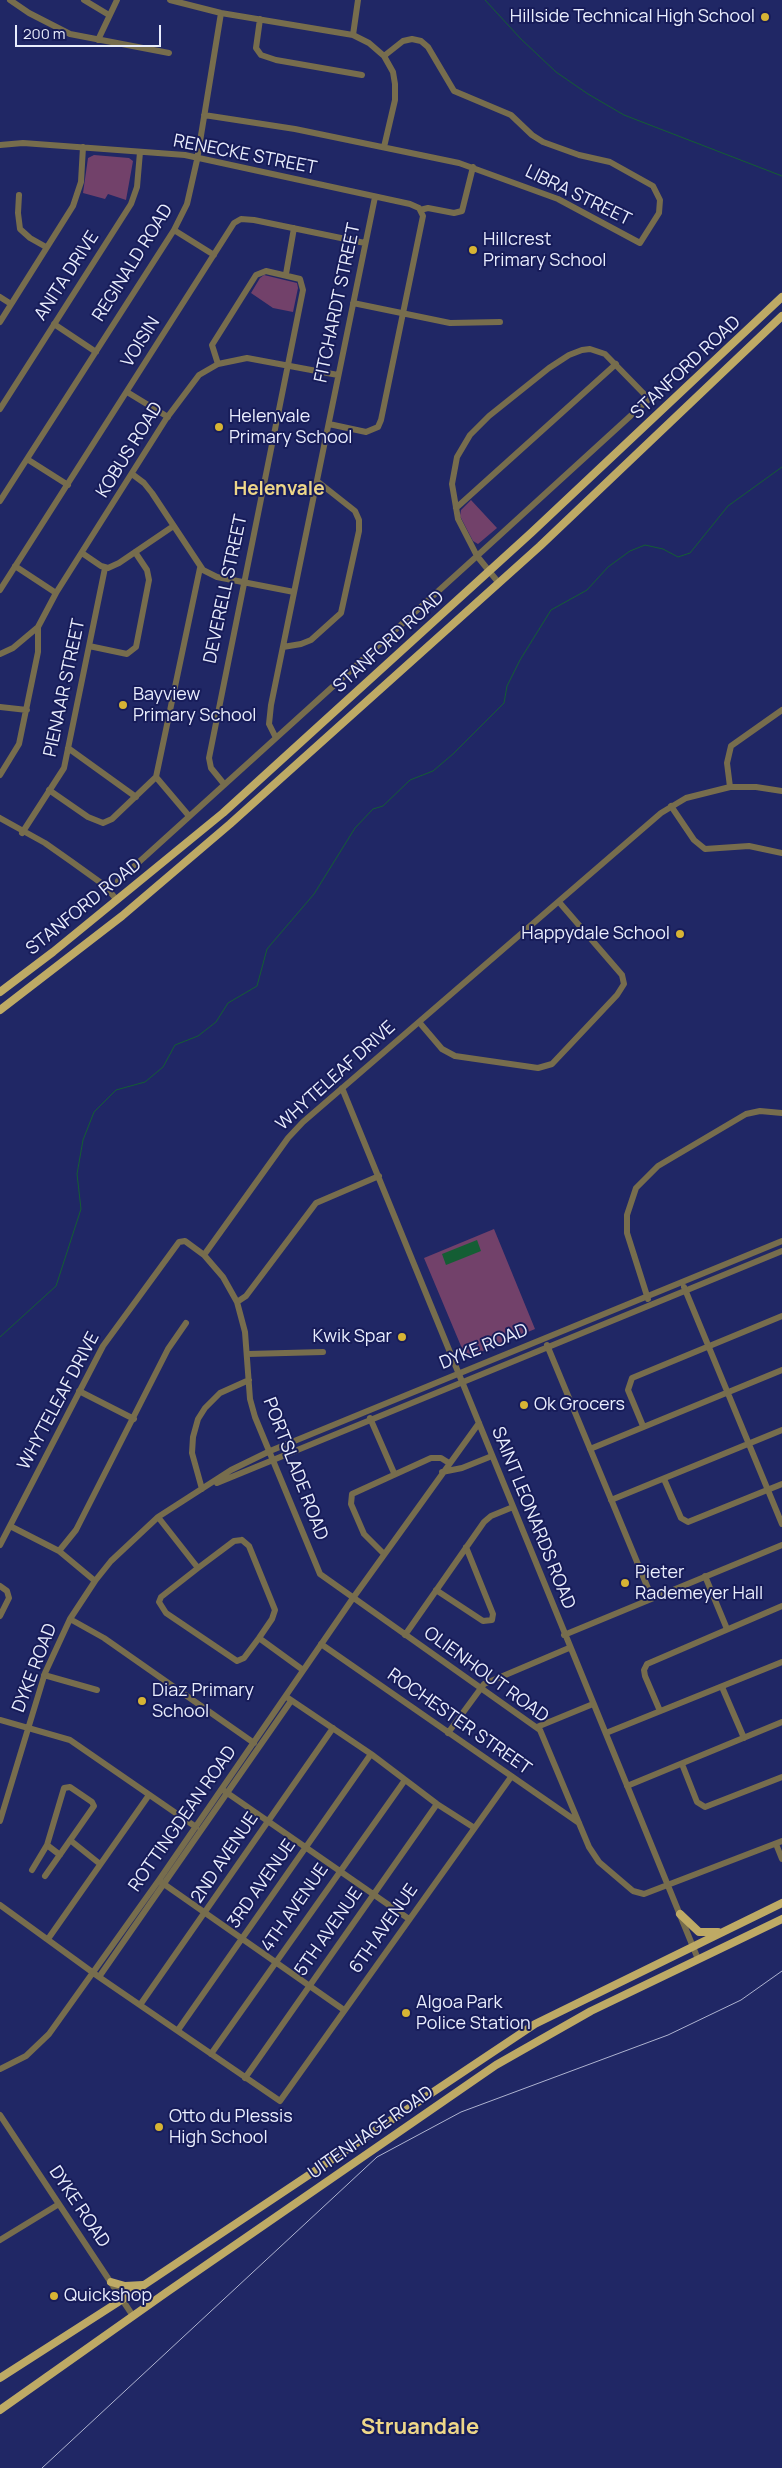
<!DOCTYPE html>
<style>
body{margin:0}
#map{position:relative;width:782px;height:2468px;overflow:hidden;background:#202765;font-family:Manrope,sans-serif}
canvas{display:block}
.scale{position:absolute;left:15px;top:25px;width:146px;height:22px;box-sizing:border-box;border:2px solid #e9edfd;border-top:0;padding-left:6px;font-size:15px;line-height:18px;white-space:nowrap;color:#e9edfd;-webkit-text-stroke:4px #171c59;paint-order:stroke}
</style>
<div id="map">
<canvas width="782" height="2468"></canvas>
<div class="scale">200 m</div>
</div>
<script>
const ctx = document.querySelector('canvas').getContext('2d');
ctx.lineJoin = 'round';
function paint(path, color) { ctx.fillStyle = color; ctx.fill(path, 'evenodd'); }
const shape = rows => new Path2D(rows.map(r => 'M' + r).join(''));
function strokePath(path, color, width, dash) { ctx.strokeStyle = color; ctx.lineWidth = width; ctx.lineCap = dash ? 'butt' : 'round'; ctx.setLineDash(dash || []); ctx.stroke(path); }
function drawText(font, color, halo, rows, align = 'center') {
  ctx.font = font + ' Manrope,sans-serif'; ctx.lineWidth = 4; ctx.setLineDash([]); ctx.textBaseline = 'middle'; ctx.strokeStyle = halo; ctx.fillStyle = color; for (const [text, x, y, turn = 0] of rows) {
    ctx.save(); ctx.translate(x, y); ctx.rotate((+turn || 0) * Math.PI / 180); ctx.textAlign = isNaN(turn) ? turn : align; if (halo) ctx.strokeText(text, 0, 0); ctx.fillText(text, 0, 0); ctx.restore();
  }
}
const green = shape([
 [94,155,129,158,133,161,126,200,108,194,105,199,83,193,88,158],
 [264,275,297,283,298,288,293,312,273,308,251,293,260,278],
 [471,500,497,528,478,544,473,541,460,516,461,510],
 [494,1229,535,1329,466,1358,424,1258]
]);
const water = shape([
 [477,1240,481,1251,446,1265,442,1254]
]);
const stream = shape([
 [485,0,521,39,556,72,588,94,624,115,782,176],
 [0,1337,56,1286,81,1209,77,1174,83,1140,94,1112,116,1090,145,1082,163,1067,175,1045,198,1036,216,1022,228,1003,257,986,267,949,314,894,355,828,373,809,383,806,410,780,433,771,453,754,504,703,507,686,520,660,551,610,587,590,608,567,630,551,645,545,663,549,678,557,690,553,728,506,782,467]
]);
const minor = shape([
 [10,0,29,13,70,34,169,53],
 [84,0,109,15],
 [170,0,221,13,353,35,369,43,384,56,393,72,395,84,395,100,384,147],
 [260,19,256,48,261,55,276,60,362,75],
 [353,35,358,0],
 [98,40,117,0],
 [204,115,295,129,459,163,558,199,640,243,659,213,660,200,653,186,610,162,579,155,543,142,532,135,511,115,454,91,428,47,421,41,412,39,403,41,384,56],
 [0,145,23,143,185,155,410,204,419,208,423,216,381,420,378,427,366,432,329,424],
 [19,195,18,213,20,229,30,238,46,247],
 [420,210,428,208,454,213,462,211,473,167],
 [174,230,214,255],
 [286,274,294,228],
 [0,297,11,304],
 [353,303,450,323,500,322],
 [0,322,73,206,81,182,83,147],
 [54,324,96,352],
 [218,364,212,345,256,275,266,271,300,279,303,290,209,758,211,768,224,784],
 [127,392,168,417],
 [0,409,131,204,137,187,140,152],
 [27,459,68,485],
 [132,474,144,483,152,493,203,570,217,577,294,592],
 [0,501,174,230,187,204,197,160,221,13],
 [456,508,616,364],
 [82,553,101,566,108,568,119,563,172,527],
 [15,566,56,593],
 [0,590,234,223,241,219,254,220,365,243],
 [89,646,127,654,136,647,149,580,147,570,135,552],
 [283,647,301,644,311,640,341,613,359,531,359,520,355,511,317,481],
 [0,654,13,648,38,627,56,593,166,419,199,375,218,364,247,358,338,375],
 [0,707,27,710],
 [276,738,269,724,271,705,375,197],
 [68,748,136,797],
 [0,775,19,744,38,652,38,627],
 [730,787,727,763,731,746,782,710],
 [49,790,88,817,103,823,112,819,156,777],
 [671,806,694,840,705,849,749,846,782,853],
 [189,816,156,777,200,568],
 [0,818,45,843,72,862,104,885,117,900],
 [22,833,64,768,105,568],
 [118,881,477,556,649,399,605,354,590,349,582,350,569,355,549,368,489,416,470,435,457,457,452,484,458,519,477,556,498,582],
 [419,1022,442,1049,455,1056,538,1068,552,1064,617,995,624,984,622,975,559,902],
 [342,1088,698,1959],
 [204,1255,223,1277,237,1302,245,1332,250,1399,255,1417,320,1574,540,1730,589,1847,599,1862,633,1891,644,1894,782,1841],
 [684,1287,782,1524],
 [648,1299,627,1233,627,1215,636,1188,658,1166,746,1114,760,1111,782,1113],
 [237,1302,246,1296,316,1203,379,1176],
 [547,1345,652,1598],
 [248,1354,323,1352],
 [79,1391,134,1419],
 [370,1418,394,1473],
 [643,1426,628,1390,632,1378,782,1316],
 [590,1449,782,1370],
 [442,1472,462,1468,492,1456],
 [664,1479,681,1518,688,1522,782,1484],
 [217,1483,782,1251],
 [202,1489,192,1453,193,1437,198,1419,205,1408,220,1393,249,1380],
 [611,1500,782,1430],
 [158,1517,198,1568],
 [10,1526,59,1551,95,1581],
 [242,1540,249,1546,275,1610,272,1619,259,1638,244,1658,237,1661,166,1613,159,1602,161,1597,198,1568,234,1541,242,1540],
 [0,1545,103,1346,179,1242,185,1241,204,1255,288,1138,303,1122,661,813,686,798,730,787,756,787,782,791],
 [59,1551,76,1530,168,1349,186,1323],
 [384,1554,364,1534,351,1504,352,1494,431,1458,441,1458,449,1463],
 [705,1576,727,1629],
 [0,1586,7,1591,9,1598,0,1616],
 [436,1590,483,1621,492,1620,493,1614,466,1547],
 [70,1619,104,1638,254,1743],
 [405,1635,484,1522,491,1516,513,1507],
 [564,1635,782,1545],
 [259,1638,303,1670],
 [321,1644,579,1823],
 [44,1675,97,1690],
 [722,1687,744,1738],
 [288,1698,371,1754,437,1804,473,1827],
 [660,1711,645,1676,644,1670,647,1664,782,1606],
 [0,1720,70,1740,196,1827],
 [537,1727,593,1704],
 [448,1733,484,1684,569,1648],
 [606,1733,782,1662],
 [682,1764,697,1802,705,1807,782,1777],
 [627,1786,782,1722],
 [223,1790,409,1919],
 [0,1821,45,1673,70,1619,95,1581,111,1561,158,1517,231,1470,270,1451,782,1241],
 [70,1840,100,1864],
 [776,1844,782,1859],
 [47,1845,60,1855],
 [32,1870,47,1845,64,1788,70,1787,92,1802,94,1806,45,1876],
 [161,1882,344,2010],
 [0,1905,99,1977,280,2101,511,1777],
 [48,1939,149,1795],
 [99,1977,291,1701],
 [140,2005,333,1728],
 [178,2030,371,1754],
 [211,2054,405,1780],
 [0,2069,26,2056,49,2034,159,1880,353,1598,479,1423],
 [245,2078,437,1804],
 [0,2115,133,2316],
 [0,2240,59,2204]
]);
const major = shape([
 [0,992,53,952,223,813,531,533,782,297],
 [0,1010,122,916,230,824,540,546,782,316],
 [680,1914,699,1932,718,1932],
 [111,2282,125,2286,143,2285],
 [0,2378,123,2299,535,2024,782,1903],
 [0,2410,167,2292,496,2065,591,2011,782,1919]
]);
const rail = shape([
 [42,2468,377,2157,461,2112,668,2035,741,2000,782,1971]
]);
const markers = [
 [765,17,5,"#d7b434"],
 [473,250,5,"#d7b434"],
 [219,427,5,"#d7b434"],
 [123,705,5,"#d7b434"],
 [680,934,5,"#d7b434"],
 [402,1337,5,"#d7b434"],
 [524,1405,5,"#d7b434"],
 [625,1583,5,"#d7b434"],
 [142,1701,5,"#d7b434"],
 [406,2013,5,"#d7b434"],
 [159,2127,5,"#d7b434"],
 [54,2296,5,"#d7b434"]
];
const poiNames = [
 ["Hillside Technical High School",755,17,"right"],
 ["Hillcrest",483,240],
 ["Primary School",483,261],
 ["Helenvale",229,417],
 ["Primary School",229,438],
 ["Bayview",133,695],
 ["Primary School",133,716],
 ["Happydale School",670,934,"right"],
 ["Kwik Spar",392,1337,"right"],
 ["Ok Grocers",534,1405],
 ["Pieter",635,1573],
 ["Rademeyer Hall",635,1594],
 ["Diaz Primary",152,1691],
 ["School",152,1712],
 ["Algoa Park",416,2003],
 ["Police Station",416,2024],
 ["Otto du Plessis",169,2117],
 ["High School",169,2138],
 ["Quickshop",64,2296]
];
const streetNames = [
 ["RENECKE STREET",245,155,11],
 ["LIBRA STREET",578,196,26],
 ["REGINALD ROAD",133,263,-58],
 ["ANITA DRIVE",67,276,-57],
 ["FITCHARDT STREET",338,303,-78],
 ["VOISIN",141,342,-58],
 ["STANFORD ROAD",686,368,-43],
 ["KOBUS ROAD",130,450,-58],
 ["DEVERELL STREET",226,589,-78],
 ["STANFORD ROAD",389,642,-42],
 ["PIENAAR STREET",65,688,-78],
 ["STANFORD ROAD",84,907,-39],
 ["WHYTELEAF DRIVE",336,1076,-42],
 ["DYKE ROAD",484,1347,-22],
 ["WHYTELEAF DRIVE",59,1401,-62],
 ["PORTSLADE ROAD",295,1469,69],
 ["SAINT LEONARDS ROAD",533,1518,68],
 ["DYKE ROAD",35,1668,-69],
 ["OLIENHOUT ROAD",486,1675,36],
 ["ROCHESTER STREET",459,1722,35],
 ["ROTTINGDEAN ROAD",183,1819,-55],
 ["2ND AVENUE",225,1858,-56],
 ["3RD AVENUE",262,1884,-55],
 ["4TH AVENUE",295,1908,-55],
 ["6TH AVENUE",384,1929,-55],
 ["5TH AVENUE",329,1932,-55],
 ["UITENHAGE ROAD",371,2133,-35],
 ["DYKE ROAD",79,2207,56]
];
const neighbourhoodNames = [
 ["Helenvale",279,490]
];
const districtNames = [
 ["Struandale",420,2428]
];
paint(green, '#72416a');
paint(water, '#145e34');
strokePath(stream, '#145e34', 1);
strokePath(minor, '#776d4d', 6);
strokePath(major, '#beaa65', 8);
strokePath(rail, '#aeb3d0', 1);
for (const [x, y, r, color] of markers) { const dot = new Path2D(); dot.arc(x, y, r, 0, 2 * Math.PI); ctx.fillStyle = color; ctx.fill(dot); strokePath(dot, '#171c59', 2); }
drawText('18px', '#e9edfd', '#171c59', poiNames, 'left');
drawText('18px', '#e9edfd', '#171c59', streetNames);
drawText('bold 19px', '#edd689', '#171c59', neighbourhoodNames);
drawText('bold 22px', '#edd689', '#171c59', districtNames);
</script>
